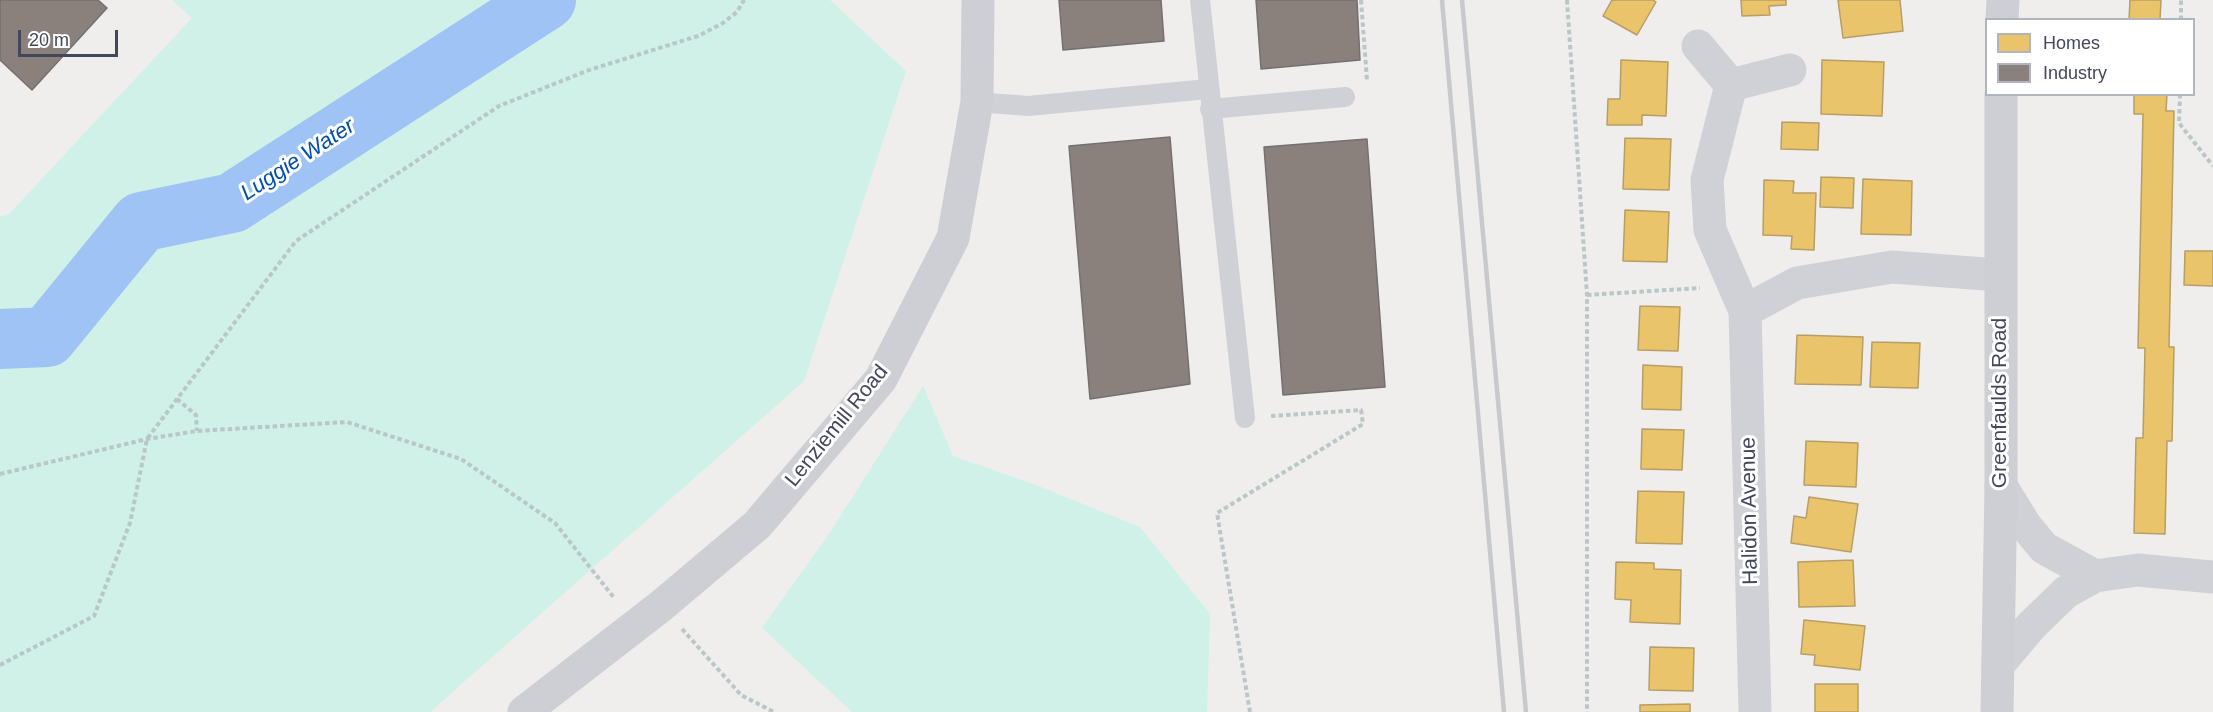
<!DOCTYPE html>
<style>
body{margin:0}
#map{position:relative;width:2213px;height:712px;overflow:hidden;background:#efeeed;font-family:Arial,sans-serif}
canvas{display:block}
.legend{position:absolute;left:1985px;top:18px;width:210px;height:78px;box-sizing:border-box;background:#fff;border:2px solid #b3b5be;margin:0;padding:8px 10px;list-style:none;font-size:18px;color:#42475c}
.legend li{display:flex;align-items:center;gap:12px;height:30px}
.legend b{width:30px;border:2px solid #b3b5be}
.scale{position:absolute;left:18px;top:30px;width:100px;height:27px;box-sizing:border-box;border:3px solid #42475c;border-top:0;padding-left:8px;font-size:18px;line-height:21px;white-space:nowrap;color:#42475c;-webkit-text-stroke:4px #fff;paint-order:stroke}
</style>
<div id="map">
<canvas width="2213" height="712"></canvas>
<ul class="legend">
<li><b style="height:16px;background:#e9c46a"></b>Homes</li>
<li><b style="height:16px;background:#8a817c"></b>Industry</li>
</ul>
<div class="scale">20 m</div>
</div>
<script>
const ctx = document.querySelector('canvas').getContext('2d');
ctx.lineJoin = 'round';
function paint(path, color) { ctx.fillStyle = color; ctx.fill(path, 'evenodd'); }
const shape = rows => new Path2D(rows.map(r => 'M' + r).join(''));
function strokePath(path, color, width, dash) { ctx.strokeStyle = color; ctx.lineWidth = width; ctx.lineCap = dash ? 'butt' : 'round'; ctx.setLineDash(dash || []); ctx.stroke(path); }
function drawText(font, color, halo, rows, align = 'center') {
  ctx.font = font + ' Arial,sans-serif'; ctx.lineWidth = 6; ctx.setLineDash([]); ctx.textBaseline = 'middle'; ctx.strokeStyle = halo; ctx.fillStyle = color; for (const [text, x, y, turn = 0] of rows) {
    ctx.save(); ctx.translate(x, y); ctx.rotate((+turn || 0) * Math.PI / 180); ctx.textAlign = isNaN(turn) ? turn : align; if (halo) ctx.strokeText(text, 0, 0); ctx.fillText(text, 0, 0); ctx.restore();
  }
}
const green = shape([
 [172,0,830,0,906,71,804,381,430,712,0,712,0,216,8,215,192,18],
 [923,386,953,456,1036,485,1140,527,1210,614,1207,712,852,712,762,628,829,534]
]);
const homes = shape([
 [1612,0,1653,0,1656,2,1637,35,1603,16,1612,0],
 [1741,0,1786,0,1786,5,1769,6,1770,15,1742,16,1741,0],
 [1838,0,1900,0,1903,31,1843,38,1838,0],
 [2130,0,2161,0,2160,20,2129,20,2130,0],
 [1621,60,1668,62,1666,116,1642,115,1642,125,1607,125,1608,99,1620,99,1621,60],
 [1822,60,1884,62,1882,116,1821,114,1822,60],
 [2134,94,2167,94,2166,111,2174,111,2169,347,2174,347,2172,441,2167,441,2165,534,2134,533,2136,438,2143,438,2145,348,2138,348,2143,114,2134,114,2134,94],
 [1782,122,1819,123,1818,150,1781,149,1782,122],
 [1625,138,1671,139,1669,190,1623,189,1625,138],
 [1821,177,1854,178,1853,208,1820,207,1821,177],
 [1863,179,1912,181,1911,235,1861,234,1863,179],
 [1764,180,1794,181,1793,193,1816,193,1814,250,1791,249,1792,236,1763,235,1764,180],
 [1625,210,1669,212,1667,262,1623,261,1625,210],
 [2185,251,2213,251,2213,286,2184,285,2185,251],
 [1640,306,1680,307,1678,351,1638,350,1640,306],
 [1797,335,1863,337,1861,385,1795,384,1797,335],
 [1872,342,1920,343,1918,388,1870,387,1872,342],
 [1643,365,1682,367,1681,410,1642,409,1643,365],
 [1642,429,1684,430,1682,470,1641,469,1642,429],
 [1806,441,1858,443,1856,487,1804,485,1806,441],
 [1638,491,1684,492,1682,544,1636,543,1638,491],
 [1809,497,1858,504,1851,552,1791,543,1794,516,1806,518,1809,497],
 [1853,560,1855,606,1799,607,1798,562,1853,560],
 [1616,562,1654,563,1654,569,1681,570,1680,624,1630,622,1631,600,1615,599,1616,562],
 [1804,620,1865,626,1860,670,1814,665,1815,655,1801,654,1804,620],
 [1650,647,1694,648,1693,691,1649,690,1650,647],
 [1815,684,1858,684,1858,712,1815,712,1815,684],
 [1690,704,1690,712,1640,712,1640,705,1690,704]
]);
const industry = shape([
 [0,0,98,0,107,8,32,90,0,60,0,0],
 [1059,0,1161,0,1164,41,1063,50,1059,0],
 [1256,0,1357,0,1360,60,1261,69,1256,0],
 [1170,137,1190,384,1090,399,1069,146,1170,137],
 [1367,139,1385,387,1283,395,1264,147,1367,139]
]);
const river = shape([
 [0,339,47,337,141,222,232,203,546,0]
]);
const path = shape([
 [1361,0,1367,80],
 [1567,0,1587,295,1587,712],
 [2181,20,2181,0],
 [2180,94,2179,123,2213,166],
 [1587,295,1700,288],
 [177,399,196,415,197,431],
 [0,474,147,439,197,431,347,422,461,459,555,523,615,599],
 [682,629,741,695,774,712],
 [0,665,94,616,130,523,147,439,296,241,499,106,589,70,698,36,723,23,737,12,744,0],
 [1250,712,1217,513,1363,424,1361,410,1271,416]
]);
const lane = shape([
 [1200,0,1245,418],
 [977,102,1028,106,1208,89],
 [1210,109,1345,97]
]);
const street = shape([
 [1698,46,1731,85,1707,180,1710,230,1745,311,1755,712],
 [1731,85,1790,70],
 [1745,311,1797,283,1892,267,1999,275],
 [2001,486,2025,525,2044,548,2095,576],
 [1998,665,2031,626,2066,592,2095,576,2138,570,2213,577]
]);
const secondary = shape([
 [2002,20,2003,0],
 [524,712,661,606,757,525,881,379,953,238,977,102,978,0],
 [1997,712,2001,486,2001,94]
]);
const rail = shape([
 [1442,0,1504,712],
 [1462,0,1526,712]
]);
const streetNames = [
 ["Greenfaulds Road",2000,403,-90],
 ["Lenziemill Road",837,426,-51],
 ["Halidon Avenue",1750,511,-91]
];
const waterNames = [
 ["Luggie Water",298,160,-33]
];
paint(green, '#cff1e8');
paint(homes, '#e9c46a');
strokePath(homes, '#b79e66', 1.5);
paint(industry, '#8a817c');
strokePath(industry, '#747072', 1.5);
strokePath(river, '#9ec3f4', 60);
strokePath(path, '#b9c7c8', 4, [4.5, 3]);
strokePath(lane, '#d0d1d6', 20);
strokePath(street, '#d0d1d6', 33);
strokePath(secondary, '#cecfd5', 33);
strokePath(rail, '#c8c9cc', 4.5);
drawText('21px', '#42475c', '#fff', streetNames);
drawText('italic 22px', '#004eb2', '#fff', waterNames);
</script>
